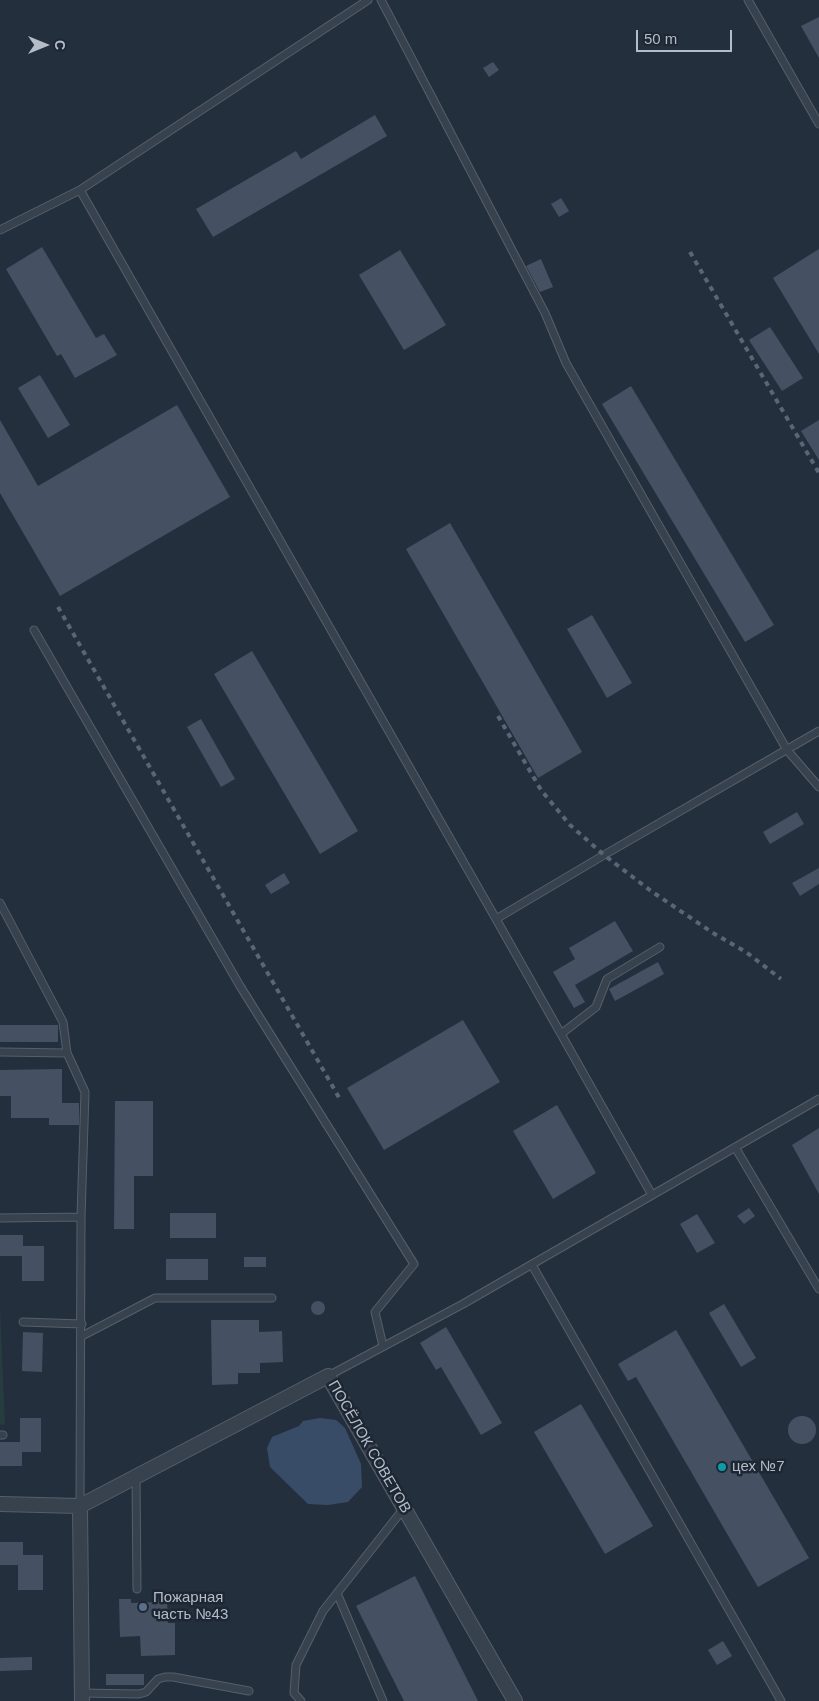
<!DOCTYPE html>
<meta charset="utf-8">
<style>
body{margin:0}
#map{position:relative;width:819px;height:1701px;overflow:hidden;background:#242f3e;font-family:Arial,sans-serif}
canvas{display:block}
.north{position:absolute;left:20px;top:20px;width:50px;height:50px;-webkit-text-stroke:4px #1d2633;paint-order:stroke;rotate:90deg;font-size:14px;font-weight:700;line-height:20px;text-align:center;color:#b4bcc9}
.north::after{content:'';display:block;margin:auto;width:18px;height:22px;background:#b4bcc9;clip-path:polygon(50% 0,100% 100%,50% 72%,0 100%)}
.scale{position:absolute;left:636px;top:30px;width:96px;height:22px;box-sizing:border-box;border:2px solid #b4bcc9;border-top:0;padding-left:6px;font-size:15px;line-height:18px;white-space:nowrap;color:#b4bcc9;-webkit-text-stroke:4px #1d2633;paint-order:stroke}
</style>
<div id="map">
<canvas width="819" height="1701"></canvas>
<div class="north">С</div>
<div class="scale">50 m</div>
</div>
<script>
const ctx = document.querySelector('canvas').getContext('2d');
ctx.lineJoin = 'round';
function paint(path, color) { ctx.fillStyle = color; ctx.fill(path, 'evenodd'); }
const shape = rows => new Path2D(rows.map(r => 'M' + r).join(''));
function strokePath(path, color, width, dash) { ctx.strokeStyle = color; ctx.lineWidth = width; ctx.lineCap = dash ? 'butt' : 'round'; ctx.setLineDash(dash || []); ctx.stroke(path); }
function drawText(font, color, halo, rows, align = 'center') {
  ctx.font = font + ' Arial,sans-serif'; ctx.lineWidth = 5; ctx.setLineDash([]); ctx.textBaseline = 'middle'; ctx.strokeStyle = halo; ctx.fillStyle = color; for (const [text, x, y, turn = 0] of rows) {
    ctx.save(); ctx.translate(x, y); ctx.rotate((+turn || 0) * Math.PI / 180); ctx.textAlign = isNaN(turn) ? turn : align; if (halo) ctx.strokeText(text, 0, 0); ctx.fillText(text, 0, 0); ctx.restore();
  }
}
const green = shape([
 [0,1307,5,1424,0,1425]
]);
const water = shape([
 [320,1418,336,1420,345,1428,361,1464,362,1487,348,1502,328,1505,308,1504,270,1467,267,1448,272,1437,299,1426,303,1421]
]);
const building = shape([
 [819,17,819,58,801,26],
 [493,62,499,70,489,77,483,68],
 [375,115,387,136,213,237,196,209,296,151,301,159],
 [561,198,569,211,559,217,551,204],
 [42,247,96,338,104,334,117,355,75,378,61,354,57,356,6,269],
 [819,249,819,354,773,278],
 [400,250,446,325,404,350,359,275],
 [541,259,553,287,540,292,526,266],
 [770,327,803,378,782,391,749,340],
 [40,375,70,425,48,438,18,388],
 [631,386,774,625,745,642,602,404],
 [177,405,230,497,60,596,0,493,0,420,38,486],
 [819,420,819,460,801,431],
 [450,523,582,752,538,778,406,549],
 [592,615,632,683,607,698,567,629],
 [252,651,358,831,320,854,214,674],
 [201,719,235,779,221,787,187,727],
 [797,812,804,824,770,844,763,832],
 [819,868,819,884,800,896,792,883],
 [284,873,290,883,271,894,265,885],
 [615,921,633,951,575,985,585,1002,574,1008,553,972,575,959,569,948],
 [658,962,664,974,615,1001,609,989],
 [463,1020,500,1082,384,1150,347,1088],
 [0,1025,58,1025,58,1042,0,1042],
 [62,1069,62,1103,79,1103,79,1125,49,1125,49,1118,11,1118,11,1096,0,1096,0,1070],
 [115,1101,153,1101,153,1176,134,1176,134,1229,114,1229],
 [557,1105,596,1173,553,1199,513,1131],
 [819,1128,819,1194,792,1145],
 [749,1208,755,1216,744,1224,737,1216],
 [170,1213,216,1213,216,1238,170,1238],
 [697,1214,715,1243,697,1253,680,1224],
 [0,1235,23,1235,23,1246,44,1246,44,1281,22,1281,22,1256,0,1256],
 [244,1257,266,1257,266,1267,244,1267],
 [166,1259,208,1259,208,1280,166,1280],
 '311 1308a7 7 0 1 1 14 0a7 7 0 1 1-14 0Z',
 [724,1304,756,1358,741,1367,709,1313],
 [211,1320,259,1320,259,1332,282,1331,283,1362,260,1363,260,1373,238,1373,238,1384,212,1385],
 [446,1327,502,1423,481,1435,441,1367,436,1370,420,1343],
 [676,1330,809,1558,758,1587,636,1377,628,1381,618,1364],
 [23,1332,43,1333,42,1372,22,1371],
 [581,1404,653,1526,605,1554,534,1432],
 '788 1430a14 14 0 1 1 28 0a14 14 0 1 1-28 0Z',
 [20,1418,41,1418,41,1452,22,1452,22,1466,0,1466,0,1442,20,1442],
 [0,1542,23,1542,23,1555,43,1555,43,1590,18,1590,18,1565,0,1565],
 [415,1576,478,1701,404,1701,356,1606],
 [119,1599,131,1599,131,1603,156,1602,156,1599,167,1599,168,1623,175,1623,175,1655,141,1656,140,1636,120,1637],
 [723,1641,732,1656,717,1665,708,1650],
 [32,1657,32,1670,0,1671,0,1658],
 [106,1674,144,1674,144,1685,106,1685]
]);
const lane = shape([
 [381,0,545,313,566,363,787,750,819,787],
 [748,0,819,124],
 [80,190,496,919,652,1195],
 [0,230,80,190,368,0],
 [34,630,240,986,414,1264,375,1312,383,1346],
 [0,903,63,1022,67,1053,85,1092,81,1217,80,1505],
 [496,919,604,855,819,731],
 [561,1034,596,1007,607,979,660,947],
 [0,1052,67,1053],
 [735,1147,819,1289],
 [0,1218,81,1217],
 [532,1265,781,1701],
 [23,1322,82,1324],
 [82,1336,155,1298,272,1298],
 [328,1376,463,1304,819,1099],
 [0,1435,3,1435],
 [136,1477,137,1589],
 [337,1593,383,1701],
 [82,1693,139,1694,146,1692,158,1679,165,1677,173,1677,249,1691],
 [301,1701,294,1693,296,1665,323,1611,404,1508]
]);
const street = shape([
 [0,1504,80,1506,328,1376,515,1701],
 [80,1506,82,1701]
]);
const rail = shape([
 [690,252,819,473],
 [58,607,341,1101],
 [498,716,541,790,570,825,604,855,651,891,713,933,746,952,781,979]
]);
const markers = [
 [722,1467,5,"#0f9aa8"],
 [143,1607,5,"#5c6f8a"]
];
const streetNames = [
 ["ПОСЁЛОК СОВЕТОВ",369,1447,60]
];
const poiNames = [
 ["цех №7",732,1467],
 ["Пожарная",153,1598],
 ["часть №43",153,1615]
];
paint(green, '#263c3f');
paint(water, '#394c67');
paint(building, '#455162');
strokePath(lane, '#565f6c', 9);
strokePath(street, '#565f6c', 16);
strokePath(lane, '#38414e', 7);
strokePath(street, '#38414e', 14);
strokePath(rail, '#5a6575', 4, [5, 5]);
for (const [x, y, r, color] of markers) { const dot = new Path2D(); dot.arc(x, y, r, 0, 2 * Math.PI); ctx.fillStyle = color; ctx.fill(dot); strokePath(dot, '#1d2633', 2); }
drawText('15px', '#b4bcc9', '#1d2633', streetNames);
drawText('15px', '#b4bcc9', '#1d2633', poiNames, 'left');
</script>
